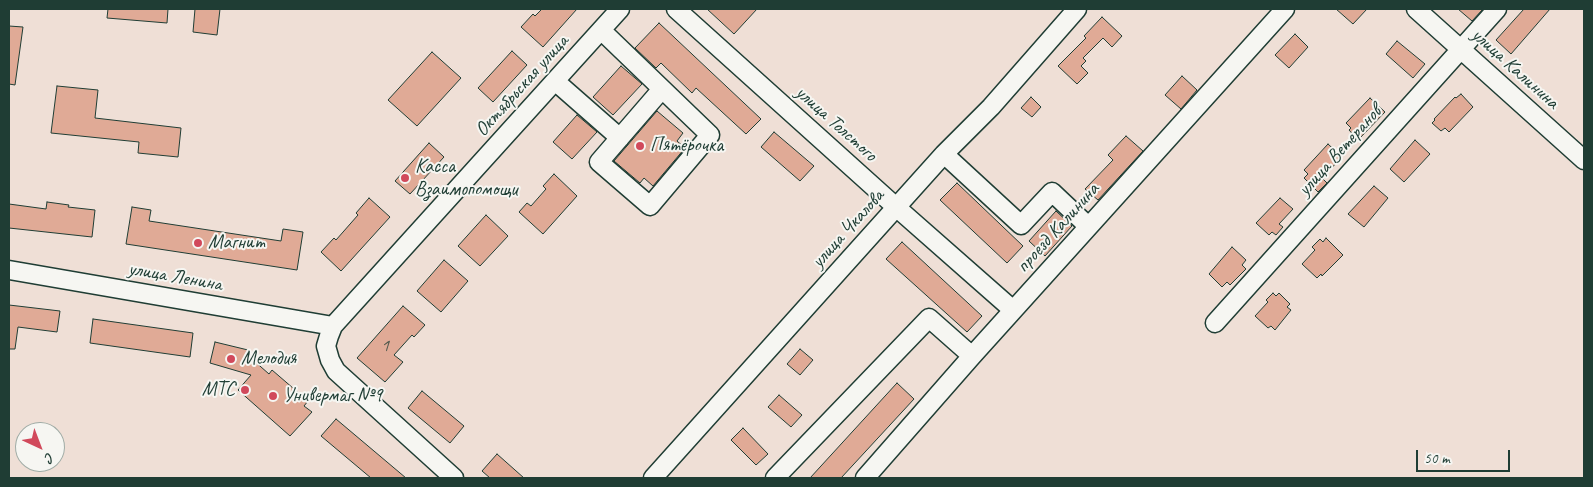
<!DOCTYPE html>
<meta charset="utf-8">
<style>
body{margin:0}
#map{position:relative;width:1593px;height:487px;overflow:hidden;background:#efdfd6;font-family:Caveat,sans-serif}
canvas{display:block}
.frame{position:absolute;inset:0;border:10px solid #1f3d34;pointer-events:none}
.north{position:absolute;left:15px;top:422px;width:50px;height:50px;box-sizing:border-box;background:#f6f6f2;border:1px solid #a0aca6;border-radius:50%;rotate:137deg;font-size:14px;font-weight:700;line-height:20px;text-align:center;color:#1f3d34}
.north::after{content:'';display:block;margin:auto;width:18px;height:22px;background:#d1495b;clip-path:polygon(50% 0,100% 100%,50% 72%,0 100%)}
.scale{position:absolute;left:1416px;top:450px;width:94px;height:22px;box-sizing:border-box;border:2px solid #1f3d34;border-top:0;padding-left:6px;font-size:15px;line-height:18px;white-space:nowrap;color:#1f3d34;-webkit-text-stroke:4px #f6f6f2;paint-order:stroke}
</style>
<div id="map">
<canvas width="1593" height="487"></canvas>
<div class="frame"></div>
<div class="north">С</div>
<div class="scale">50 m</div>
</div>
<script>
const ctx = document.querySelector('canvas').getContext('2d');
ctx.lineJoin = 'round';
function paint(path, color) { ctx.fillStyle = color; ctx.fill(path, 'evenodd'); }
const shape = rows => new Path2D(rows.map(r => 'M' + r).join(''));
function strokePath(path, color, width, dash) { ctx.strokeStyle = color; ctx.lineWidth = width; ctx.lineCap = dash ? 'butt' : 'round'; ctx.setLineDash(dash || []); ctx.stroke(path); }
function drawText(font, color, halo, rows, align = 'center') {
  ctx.font = font + ' Caveat,sans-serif'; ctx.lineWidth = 4; ctx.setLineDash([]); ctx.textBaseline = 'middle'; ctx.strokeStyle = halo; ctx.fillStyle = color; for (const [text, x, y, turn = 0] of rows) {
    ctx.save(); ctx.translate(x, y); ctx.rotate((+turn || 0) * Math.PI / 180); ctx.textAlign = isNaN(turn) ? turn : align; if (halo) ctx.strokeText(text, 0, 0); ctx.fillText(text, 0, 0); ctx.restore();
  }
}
const building = shape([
 [108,9,168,9,167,23,107,18,108,9],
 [195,9,220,9,217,35,193,32,195,9],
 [542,9,577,9,543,47,521,27,533,14,535,16,542,9],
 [707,9,757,9,734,34,707,9],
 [1336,9,1367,9,1353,24,1336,9],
 [1458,9,1483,9,1472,21,1458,9],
 [1524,9,1550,9,1511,54,1496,40,1524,9],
 [1102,17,1122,36,1112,47,1103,38,1083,58,1086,61,1081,66,1088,73,1077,84,1058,66,1086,38,1084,36,1102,17],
 [659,23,761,119,746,134,696,88,692,93,661,63,656,68,635,48,659,23],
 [9,26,23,27,15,85,9,84,9,26],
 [1295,34,1308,47,1289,68,1275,55,1295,34],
 [1397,41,1425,64,1413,78,1386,54,1397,41],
 [512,51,527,65,493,102,478,88,512,51],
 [432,52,461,78,417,126,388,100,432,52],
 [621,66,642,84,613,115,593,97,621,66],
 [1182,76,1197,90,1181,109,1165,95,1182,76],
 [57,86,98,90,95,118,181,128,178,157,138,153,139,142,51,133,57,86],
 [1461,94,1473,107,1449,132,1445,128,1441,131,1432,123,1435,120,1434,119,1455,97,1456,98,1461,94],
 [1031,97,1041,107,1032,117,1021,108,1031,97],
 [1370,98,1385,112,1358,140,1349,130,1351,128,1346,123,1370,98],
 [657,111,683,133,677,141,685,148,653,186,644,178,640,183,614,161,657,111],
 [577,115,597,132,572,159,553,142,577,115],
 [774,132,814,166,800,181,761,147,774,132],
 [1126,136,1143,151,1098,200,1085,189,1113,160,1108,155,1126,136],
 [1415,140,1430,154,1404,182,1390,169,1415,140],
 [429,143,444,157,410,194,395,181,429,143],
 [1328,144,1342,157,1322,178,1327,183,1318,192,1304,178,1308,174,1304,170,1328,144],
 [554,174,577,196,543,234,519,212,527,203,531,206,546,189,543,186,554,174],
 [957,183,1023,246,1007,263,940,200,957,183],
 [1374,186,1388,198,1364,227,1348,214,1374,186],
 [369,198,390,217,341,271,321,252,334,238,336,240,358,215,356,213,369,198],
 [1280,198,1293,209,1279,224,1283,227,1276,235,1272,232,1269,235,1256,223,1280,198],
 [47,202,69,205,68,207,95,210,92,237,9,228,9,204,46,209,47,202],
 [132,207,151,210,149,221,281,241,283,229,303,232,297,270,126,244,132,207],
 [1056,211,1072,226,1045,256,1029,241,1056,211],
 [486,215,508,236,480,266,458,246,486,215],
 [1326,238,1343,255,1322,276,1321,274,1317,278,1302,264,1315,250,1312,247,1320,239,1323,242,1326,238],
 [902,242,982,316,967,332,886,259,902,242],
 [1232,247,1246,260,1242,265,1246,269,1230,285,1227,282,1222,287,1209,274,1232,247],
 [444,260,468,281,441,312,417,291,444,260],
 [1273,293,1276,296,1279,293,1290,304,1287,307,1291,310,1275,330,1271,326,1268,328,1255,316,1268,302,1266,300,1273,293],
 [9,305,60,311,57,332,18,327,15,349,9,349,9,305],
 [403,306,425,325,414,337,412,335,394,355,403,362,385,382,357,358,403,306],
 [93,319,193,333,190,357,90,343,93,319],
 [215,342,248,350,255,356,252,359,269,374,272,370,308,401,304,406,312,412,290,436,238,390,251,375,210,363,215,342],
 [800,349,813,360,800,375,787,364,800,349],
 [897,383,914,399,841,478,810,478,897,383],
 [422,391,464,426,450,443,408,408,422,391],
 [779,395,802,415,791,427,768,407,779,395],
 [336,419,406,478,371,478,321,436,336,419],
 [743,428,768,454,756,465,731,440,743,428],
 [497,454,524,478,490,478,482,471,497,454]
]);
const minor = shape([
 [676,9,896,207,1013,310],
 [1416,9,1584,160],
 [601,30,710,135,650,206,599,162,662,89],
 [555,81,620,138],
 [944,154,1021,225,1052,192,1088,226],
 [9,270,333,326],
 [1215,323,1497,9],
 [454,478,336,371,330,360,326,346,329,336,333,326,620,9],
 [653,478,944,154,991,107,1077,9],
 [775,478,929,318,972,356],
 [865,478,972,356,1285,9]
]);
const markers = [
 [640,146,5,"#d1495b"],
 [405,178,5,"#d1495b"],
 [198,243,5,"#d1495b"],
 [231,359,5,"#d1495b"],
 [245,390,5,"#d1495b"],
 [273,396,5,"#d1495b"]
];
const numberNames = [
 ["1",385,346]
];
const streetNames = [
 ["улица Калинина",1515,69,42],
 ["Октябрьская улица",522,86,-48],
 ["улица Толстого",836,124,42],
 ["улица Ветеранов",1340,151,-48],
 ["проезд Калинина",1058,228,-48],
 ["улица Чкалова",848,229,-48],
 ["улица Ленина",175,277,10]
];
const poiNames = [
 ["Пятёрочка",650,146],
 ["Касса",415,167],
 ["Взаимопомощи",415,190],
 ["Магнит",208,243],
 ["Мелодия",241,359],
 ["МТС",235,390,"right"],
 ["Универмаг №9",283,396]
];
paint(building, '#e0aa96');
strokePath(building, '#1f3d34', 1);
strokePath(minor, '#1f3d34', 21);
strokePath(minor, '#f6f6f2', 18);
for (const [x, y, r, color] of markers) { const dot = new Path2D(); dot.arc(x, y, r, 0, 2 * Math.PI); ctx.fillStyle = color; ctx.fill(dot); strokePath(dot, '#f6f6f2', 2); }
drawText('18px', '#4f584c', null, numberNames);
drawText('20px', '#1f3d34', '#f6f6f2', streetNames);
drawText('20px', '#1f3d34', '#f6f6f2', poiNames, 'left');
</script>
